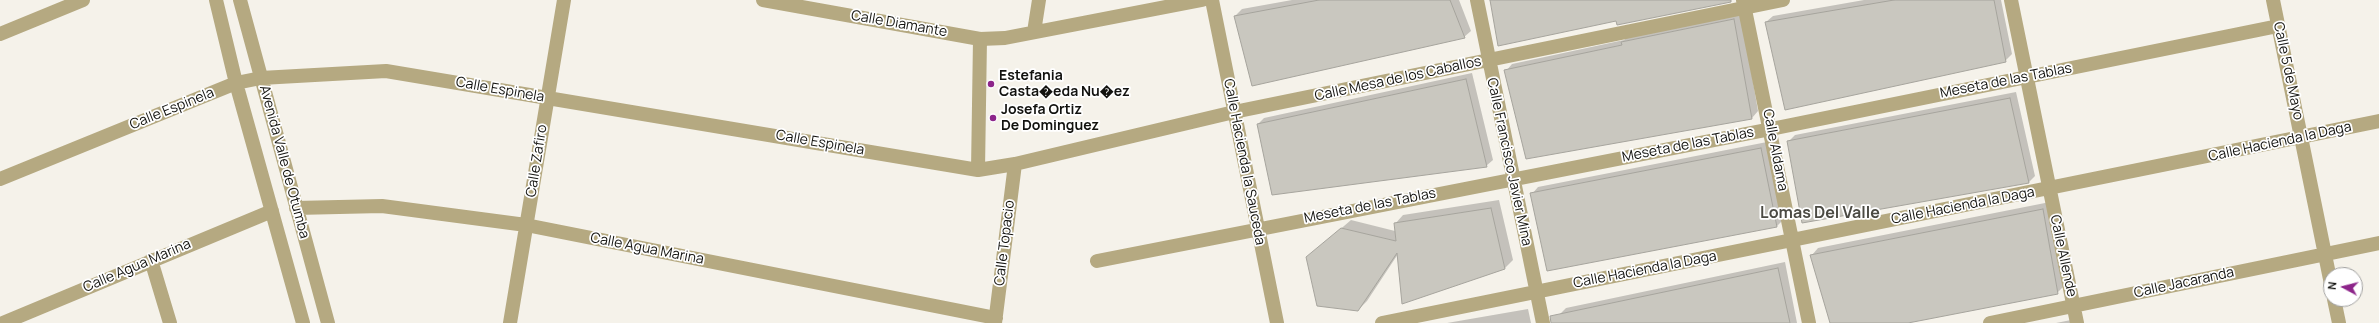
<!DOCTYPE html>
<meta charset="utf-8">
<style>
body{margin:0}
#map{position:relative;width:2379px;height:323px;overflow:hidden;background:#f5f2ea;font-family:Manrope,sans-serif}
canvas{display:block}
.north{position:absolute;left:2323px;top:267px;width:40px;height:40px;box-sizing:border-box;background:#fff;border:1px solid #a0a09f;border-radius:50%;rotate:277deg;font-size:11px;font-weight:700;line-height:16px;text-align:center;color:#12120f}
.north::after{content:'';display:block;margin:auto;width:14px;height:18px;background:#8d258a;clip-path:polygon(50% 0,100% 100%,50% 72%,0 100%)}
</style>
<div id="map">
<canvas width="2379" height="323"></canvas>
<div class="north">N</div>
</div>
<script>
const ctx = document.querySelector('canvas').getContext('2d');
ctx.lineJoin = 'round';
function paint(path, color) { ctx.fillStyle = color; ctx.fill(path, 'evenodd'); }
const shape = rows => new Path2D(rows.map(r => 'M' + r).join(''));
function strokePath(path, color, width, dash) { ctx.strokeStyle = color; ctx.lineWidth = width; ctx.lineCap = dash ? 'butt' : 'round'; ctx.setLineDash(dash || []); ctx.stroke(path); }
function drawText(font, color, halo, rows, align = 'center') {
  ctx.font = font + ' Manrope,sans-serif'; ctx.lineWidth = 3.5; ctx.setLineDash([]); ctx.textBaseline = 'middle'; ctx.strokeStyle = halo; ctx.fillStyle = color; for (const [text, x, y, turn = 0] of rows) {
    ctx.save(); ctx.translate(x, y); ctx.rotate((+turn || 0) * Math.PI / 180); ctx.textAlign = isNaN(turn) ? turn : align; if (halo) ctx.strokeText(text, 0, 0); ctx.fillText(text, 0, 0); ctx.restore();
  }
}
const shadow = shape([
 [1292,0,1459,0,1471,31,1464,37,1235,16,1242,9],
 [1864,0,2001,0,2012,54,2005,61,1766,22,1773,16],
 [1741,12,1758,111,1752,118,1506,71,1512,64,1624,40,1629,35],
 [1472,73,1493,160,1486,166,1258,124,1264,118],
 [2016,92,2035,176,2029,182,1789,141,1795,135],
 [1767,142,1783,220,1776,227,1532,194,1538,187],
 [1499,200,1513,260,1505,268,1398,254,1367,301,1358,310,1308,257,1351,220,1395,231,1395,224,1403,215],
 [2050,202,2064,286,2057,293,1903,323,1831,323,1812,255,1818,248],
 [1785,262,1797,323,1562,323,1559,315,1566,308],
 [1528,309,1531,323,1447,323],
 [2071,320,2072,323,2056,323]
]);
const building = shape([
 [1319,0,1450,0,1465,38,1252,86,1234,16,1319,0],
 [1490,0,1731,0,1731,2,1617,25,1616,21,1498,46,1490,0],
 [1894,0,1994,0,2006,62,1785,110,1765,22,1894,0],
 [1734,19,1752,119,1526,159,1504,70,1622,45,1621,42,1734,19],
 [1466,79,1487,167,1272,195,1257,124,1466,79],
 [2010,98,2029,183,1802,223,1787,141,2010,98],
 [1761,148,1777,227,1547,271,1530,193,1761,148],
 [1491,208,1505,269,1402,304,1397,253,1358,311,1317,306,1306,257,1341,228,1396,241,1394,223,1491,208],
 [2043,209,2058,294,1908,323,1830,323,1810,255,2043,209],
 [1778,268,1790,323,1551,323,1550,316,1778,268]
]);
const street = shape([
 [216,0,236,83,303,323],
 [240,0,328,323],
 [763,0,980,39,1005,38,1202,0],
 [1212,0,1277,323],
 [1477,0,1543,323],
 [1743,0,1809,323],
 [2011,0,2077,323],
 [2273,0,2331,284],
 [1034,32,1039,0],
 [0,34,83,0],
 [978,170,980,39],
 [0,179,236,83,261,78,386,71,978,170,1015,164,1234,112,1783,0],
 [296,208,382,206,526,225,996,318],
 [151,260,170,323],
 [1097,261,1771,129,2278,26],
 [2334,299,2339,323],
 [3,323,272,211],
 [510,323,564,0],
 [995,323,1015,164],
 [1382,323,2379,121],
 [1990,323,2379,243]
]);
const markers = [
 [991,84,4,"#8d258a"],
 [993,118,4,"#8d258a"]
];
const streetNames = [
 ["Calle Diamante",899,24,10],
 ["Calle 5 de Mayo",2288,71,78],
 ["Calle Mesa de los Caballos",1398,79,-12],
 ["Meseta de las Tablas",2006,81,-11],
 ["Calle Espinela",500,90,10],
 ["Calle Espinela",172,109,-22],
 ["Calle Hacienda la Daga",2280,142,-12],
 ["Calle Espinela",820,143,10],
 ["Meseta de las Tablas",1688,145,-11],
 ["Calle Aldama",1775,150,79],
 ["Calle Zafiro",537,161,-81],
 ["Avenida Valle de Otumba",284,162,75],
 ["Calle Hacienda la Sauceda",1244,162,79],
 ["Calle Francisco Javier Mina",1509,162,78],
 ["Meseta de las Tablas",1370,206,-11],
 ["Calle Hacienda la Daga",1963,206,-11],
 ["Calle Topacio",1005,243,-83],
 ["Calle Agua Marina",647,249,11],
 ["Calle Allende",2063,256,78],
 ["Calle Agua Marina",137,266,-23],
 ["Calle Hacienda la Daga",1645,270,-11],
 ["Calle Jacaranda",2184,283,-12]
];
const poiNames = [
 ["Estefania",999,76],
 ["Casta�eda Nu�ez",999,92],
 ["Josefa Ortiz",1001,110],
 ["De Dominguez",1001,126]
];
const quarterNames = [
 ["Lomas Del Valle",1820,214]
];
paint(shadow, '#0003');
paint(building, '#c9c7bf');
strokePath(building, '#a6a49d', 1);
strokePath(street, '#b5a981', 14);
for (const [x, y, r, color] of markers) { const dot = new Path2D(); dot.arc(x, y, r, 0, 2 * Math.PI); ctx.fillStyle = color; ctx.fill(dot); strokePath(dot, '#fff', 1.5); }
drawText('14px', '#12120f', '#fff', streetNames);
drawText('bold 14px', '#12120f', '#fff', poiNames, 'left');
drawText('bold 16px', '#4b4a43', '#fff', quarterNames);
</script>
